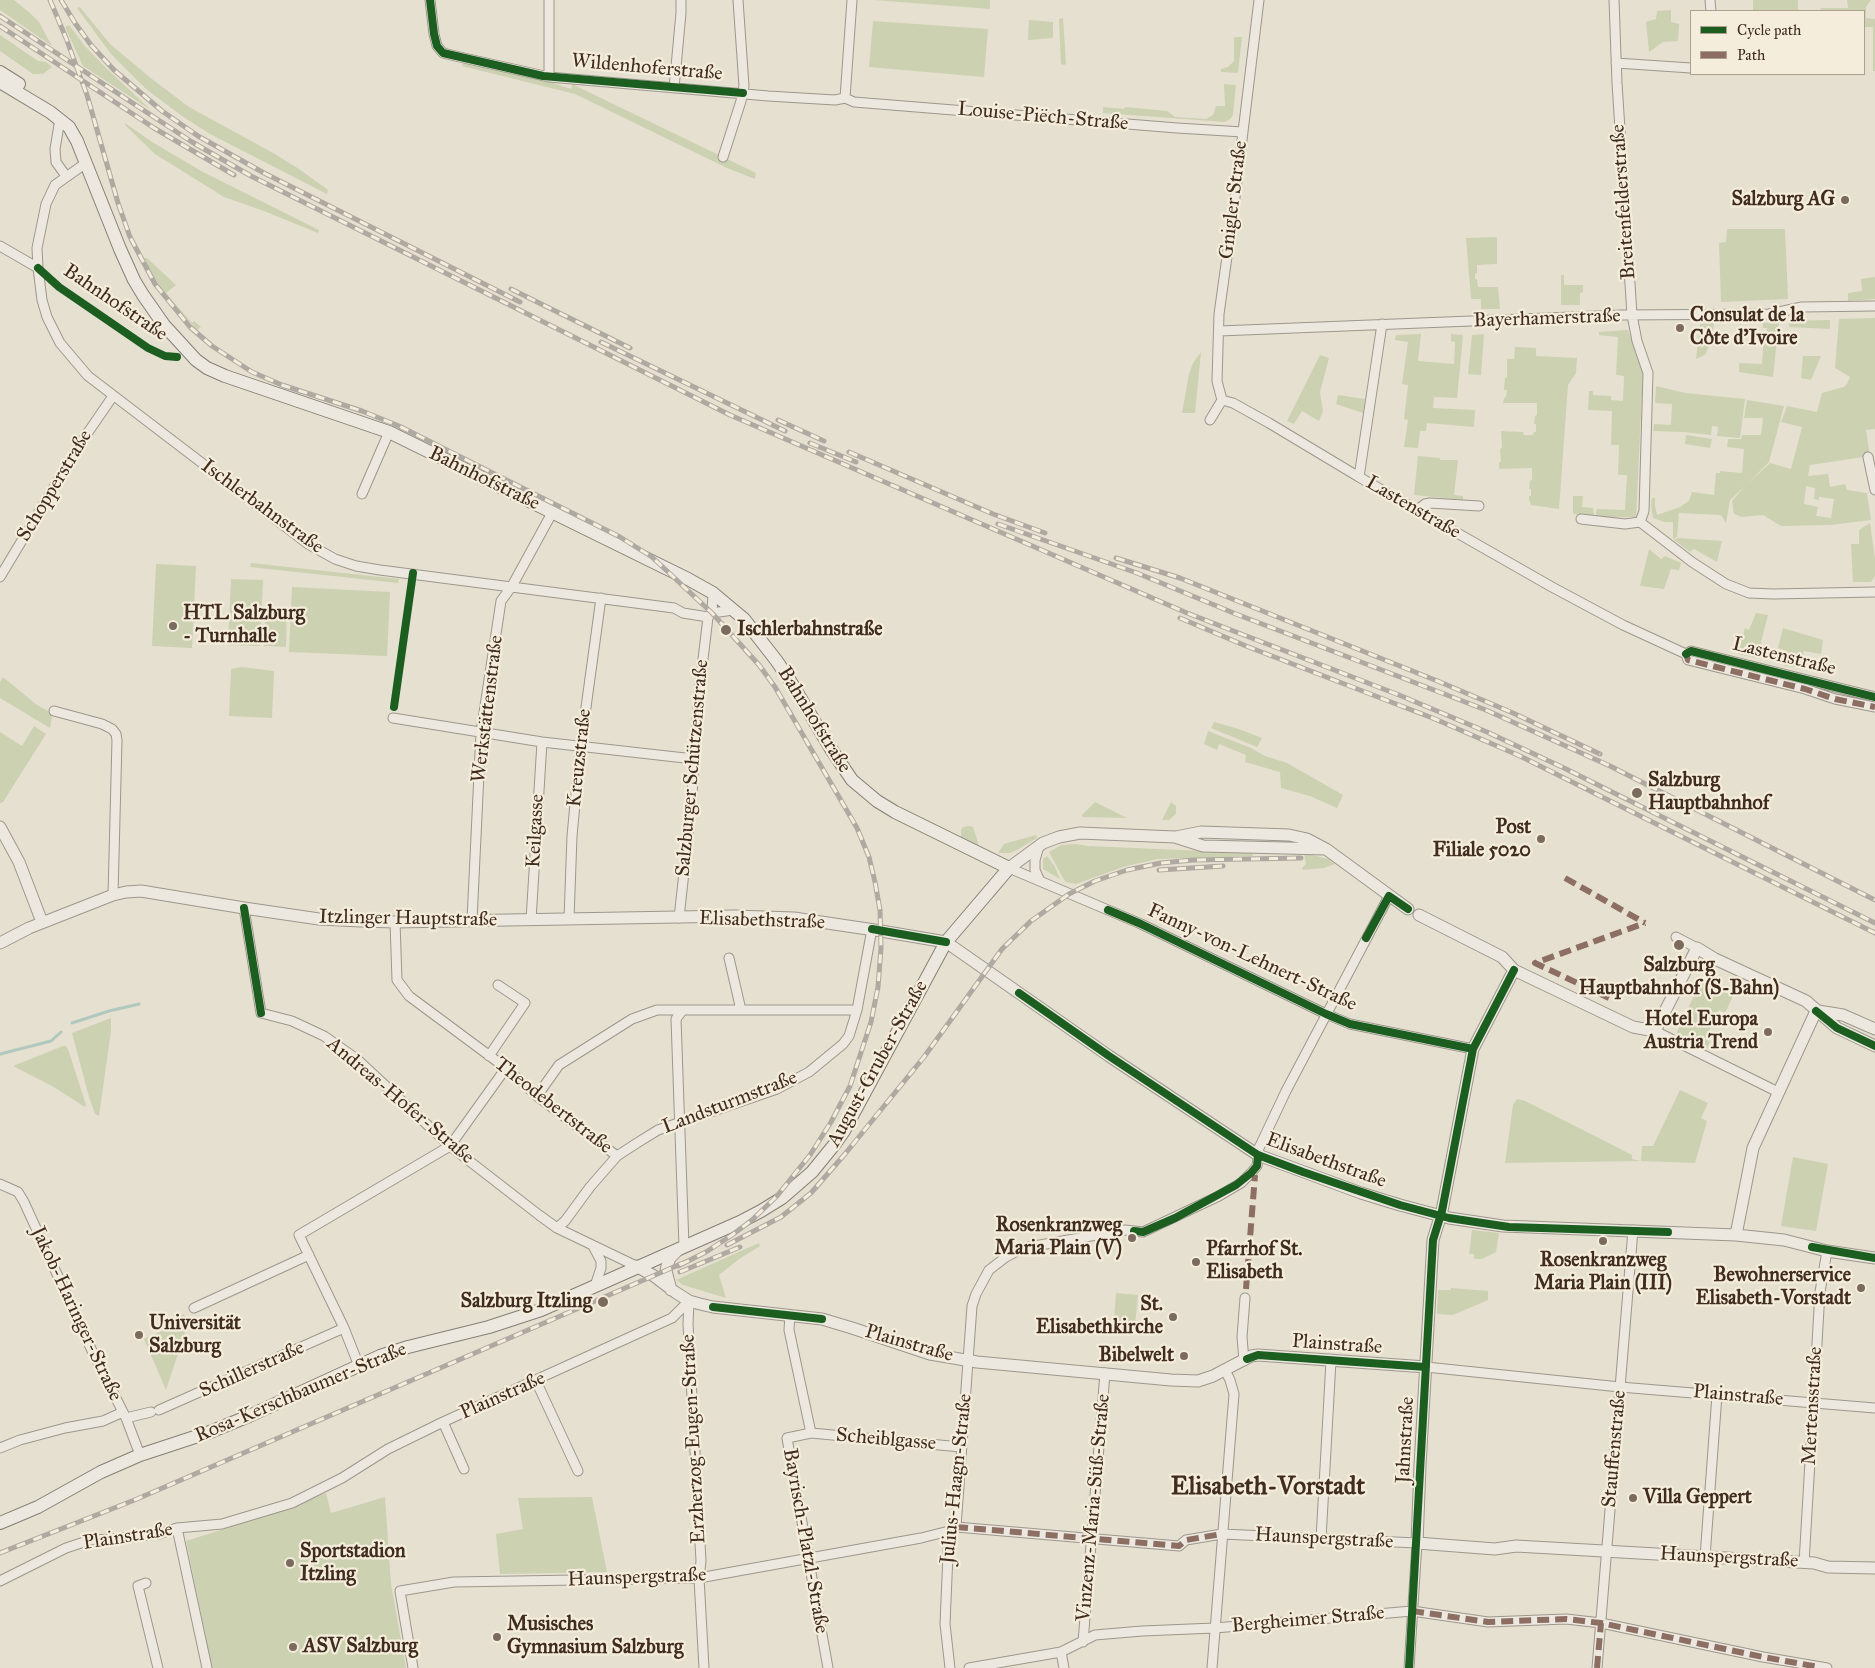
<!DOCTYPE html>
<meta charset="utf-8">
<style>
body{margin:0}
#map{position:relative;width:1875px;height:1668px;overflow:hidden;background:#e6e0d0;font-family:"IM FELL Great Primer",serif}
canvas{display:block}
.legend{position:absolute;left:1690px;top:10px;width:175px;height:65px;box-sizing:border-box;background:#f5eddb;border:1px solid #ada090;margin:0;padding:6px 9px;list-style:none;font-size:15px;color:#412c20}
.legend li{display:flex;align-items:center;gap:10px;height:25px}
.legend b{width:25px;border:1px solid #ada090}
</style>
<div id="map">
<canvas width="1875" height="1668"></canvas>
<ul class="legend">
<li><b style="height:6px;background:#1b5e20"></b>Cycle path</li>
<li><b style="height:6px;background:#8d6e63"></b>Path</li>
</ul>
</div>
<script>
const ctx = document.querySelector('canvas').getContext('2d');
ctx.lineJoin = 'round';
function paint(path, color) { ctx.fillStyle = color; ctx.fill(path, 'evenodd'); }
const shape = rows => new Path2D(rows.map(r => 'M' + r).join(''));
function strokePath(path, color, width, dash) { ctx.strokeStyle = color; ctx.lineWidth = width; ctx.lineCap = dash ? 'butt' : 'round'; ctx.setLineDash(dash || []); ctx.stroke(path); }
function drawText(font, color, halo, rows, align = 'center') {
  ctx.font = font + ' "IM FELL Great Primer",serif'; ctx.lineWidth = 4.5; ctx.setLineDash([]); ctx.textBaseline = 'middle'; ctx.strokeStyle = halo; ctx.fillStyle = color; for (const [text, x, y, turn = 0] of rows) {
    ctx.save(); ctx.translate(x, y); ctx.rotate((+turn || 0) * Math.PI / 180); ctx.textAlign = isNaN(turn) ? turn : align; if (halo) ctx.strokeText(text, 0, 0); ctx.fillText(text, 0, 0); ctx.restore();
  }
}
const green = shape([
 [0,0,14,0,30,13,39,22,52,46,0,10],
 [874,0,990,0,990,9],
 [1753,0,1798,0,1798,11,1753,10],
 [1847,0,1871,0,1866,7,1866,18,1875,19,1875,71,1873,71,1873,27,1864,27,1864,11,1820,11,1821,8,1848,8],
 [80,7,110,44,152,79,189,107,275,154,299,169,328,190,327,194,210,134,182,116,146,89,111,54,77,8],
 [1671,10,1671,22,1679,24,1678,41,1663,42,1649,52,1646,22,1656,19,1657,11],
 [1063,18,1066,64,1064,65,1061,64,1059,19],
 [1029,20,1053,22,1053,38,1028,40],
 [873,21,988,29,984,77,869,67],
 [69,25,84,45,106,68,151,110,83,66,65,27],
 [0,35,38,61,46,62,52,67,43,74,33,74,0,51],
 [1234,37,1242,37,1238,73,1221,72,1221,69,1228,67,1234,61],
 [463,63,550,82,571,89,573,83,576,86,756,173,755,179,727,168,575,94,462,66],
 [1224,84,1236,85,1233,115,1230,119,1225,122,1103,113,1103,107,1124,109,1125,107,1167,111,1175,117,1206,119,1213,115,1216,106,1225,106],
 [125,123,152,142,203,172,319,230,318,233,264,211,224,197,155,154,126,126],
 [1727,229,1785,229,1788,299,1721,302,1719,243,1726,242],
 [1497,237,1497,264,1477,265,1477,273,1475,274,1475,279,1477,279,1478,287,1498,287,1500,309,1481,309,1481,299,1471,299,1466,238],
 [143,258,147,258,176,285,166,293,192,323,194,321,201,327,197,330,166,297,152,276],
 [1561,275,1564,275,1564,285,1583,285,1583,292,1580,293,1580,305,1561,305],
 [1875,277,1875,299,1848,301,1848,293,1862,291,1861,279],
 [1875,318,1875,429,1866,430,1870,456,1810,465,1808,476,1828,474,1830,487,1845,484,1847,490,1867,493,1871,520,1831,525,1781,526,1763,515,1742,517,1734,514,1732,501,1745,486,1730,500,1726,523,1721,515,1679,513,1677,537,1673,539,1673,522,1665,522,1653,518,1651,506,1652,498,1655,498,1655,506,1657,515,1680,507,1689,501,1692,492,1714,495,1716,473,1720,473,1720,471,1742,473,1744,449,1727,447,1728,439,1741,439,1742,435,1761,435,1763,418,1744,418,1747,400,1784,406,1769,462,1745,486,1770,463,1791,469,1802,427,1781,422,1787,406,1817,412,1822,393,1844,387,1847,384,1850,377,1835,368,1839,319],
 [1806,486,1815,488,1814,499,1819,500,1819,497,1834,499,1831,518,1816,516,1818,507,1804,504],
 [1830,320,1830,329,1789,327,1789,321],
 [1779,322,1773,377,1739,372,1739,363,1762,364,1764,335,1767,335,1767,328,1763,328,1763,323],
 [1714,323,1711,342,1705,355,1696,359,1700,324],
 [1628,330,1643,373,1636,517,1595,518,1597,509,1625,510,1627,475,1618,475,1619,445,1611,445,1612,411,1588,410,1589,391,1593,391,1593,395,1611,396,1611,400,1623,401,1624,376,1616,375,1618,337,1599,335,1599,332],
 [1421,334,1418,361,1454,364,1455,342,1451,341,1451,334,1463,335,1457,398,1434,397,1433,408,1475,410,1474,427,1427,423,1426,431,1420,431,1418,448,1404,447,1408,420,1404,419,1408,385,1402,384,1408,342,1395,340,1396,335],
 [1484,334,1481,375,1468,374,1472,335],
 [1515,347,1536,348,1536,356,1577,358,1576,373,1568,385,1559,509,1531,505,1529,499,1529,496,1531,496,1531,489,1529,489,1530,481,1532,480,1532,468,1499,469,1499,462,1501,462,1500,449,1502,448,1501,431,1523,432,1524,435,1533,435,1534,432,1536,432,1536,424,1534,424,1535,416,1537,415,1537,403,1503,403,1504,398,1506,397,1507,390,1504,390,1505,378,1507,377,1507,359,1514,359],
 [1201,352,1195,413,1182,413,1189,374,1193,363],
 [1320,355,1329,358,1320,392,1323,411,1319,421,1302,411,1294,424,1287,421],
 [1803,356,1821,356,1811,380,1801,378],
 [1656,386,1685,393,1745,399,1740,438,1717,436,1718,427,1712,426,1711,435,1684,432,1653,431,1654,424,1671,425,1672,404,1655,403],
 [1338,395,1365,399,1363,413,1336,404],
 [1686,435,1712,439,1710,448,1685,444],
 [1418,456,1440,458,1440,460,1458,460,1454,495,1463,496,1463,500,1414,495],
 [1573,496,1583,496,1582,507,1593,508,1594,516,1573,514],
 [1870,523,1875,559,1875,576,1871,582,1853,582,1851,544,1859,544,1859,530],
 [1678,538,1722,541,1717,562,1694,549,1690,552,1674,540],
 [1649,549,1661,559,1665,556,1681,563,1679,570,1671,569,1664,589,1640,586],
 [251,563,399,579,398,583,250,567],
 [156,564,196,566,192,648,152,646],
 [231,579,263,580,260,646,228,645],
 [292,587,390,592,387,656,289,652],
 [266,609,287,610,286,647,264,646],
 [1756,613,1768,615,1757,658,1738,654,1745,628,1749,630],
 [1783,628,1823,640,1821,654,1804,651,1799,667,1784,666,1787,651,1778,648],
 [242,667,274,671,272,718,229,716,231,669],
 [3,677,37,705,48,711,52,717,50,728,0,698,0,682],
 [1214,722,1239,729,1262,738,1257,747,1211,728],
 [34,726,46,734,3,802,0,803,0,732,22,746],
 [1208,731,1251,748,1265,756,1287,763,1343,795,1337,808,1310,796,1281,788,1280,772,1245,762,1246,755,1219,744,1217,750,1204,744],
 [1095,802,1127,818,1082,817,1082,815],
 [1171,802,1176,806,1176,814,1169,820,1162,820],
 [969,826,973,827,979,846,961,838,961,830,963,827],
 [1036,835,1037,838,1017,850,1010,853,998,853,1004,844],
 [1075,844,1088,846,1252,853,1253,856,1158,859,1126,866,1076,884,1066,882,1063,878,1049,852,1061,845],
 [1304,853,1328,859,1335,864,1324,868,1303,870,1302,868,1306,864],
 [1047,856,1054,865,1060,879,1043,869,1043,859],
 [1701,981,1733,996,1725,1013,1719,1010,1705,1039,1710,1042,1707,1049,1676,1034],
 [111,1018,111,1031,99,1116,95,1114,89,1097,72,1033],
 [63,1046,66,1046,68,1049,86,1105,85,1107,52,1086,13,1066],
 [1680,1090,1708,1103,1701,1118,1707,1121,1695,1163,1641,1161,1505,1163,1513,1105,1517,1099,1525,1101,1579,1128,1632,1155,1632,1159,1641,1161,1642,1146,1653,1146],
 [1793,1157,1828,1164,1816,1231,1781,1226],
 [1472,1230,1499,1233,1496,1252,1482,1259,1474,1259,1474,1254,1469,1254],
 [759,1243,760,1246,739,1259,719,1275,726,1298,683,1285,676,1280],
 [1451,1288,1488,1291,1488,1300,1453,1315,1437,1314,1438,1290,1451,1290],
 [1116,1293,1138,1295,1134,1335,1113,1333],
 [184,1314,188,1323,166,1390,144,1339,169,1328,166,1323],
 [326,1493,331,1513,385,1497,391,1584,406,1668,212,1668,186,1541,259,1518],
 [592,1497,607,1572,500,1574,496,1534,523,1529,518,1498]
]);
const stream = shape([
 [72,1023,109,1011,139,1004],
 [0,1054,51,1041,61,1032]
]);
const minor = shape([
 [430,0,434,34,437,46,443,53,464,58,549,77,768,96,835,100,845,98],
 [1614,0,1617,83,1632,315,1637,341,1648,373,1644,511,1640,522],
 [1710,0,1711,11],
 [1616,63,1691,68],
 [549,77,549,0],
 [674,88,681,13,681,0],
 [845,98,854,102,1177,128,1243,132],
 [845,98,852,0],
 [60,119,55,149,56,162,66,176],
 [723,157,741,101,744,86,738,0],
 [86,163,55,185,46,204,37,248,38,268,42,300,47,317,60,343,88,376,308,544,335,559,356,566,380,570,674,608,683,613,708,617,712,613,733,610],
 [0,246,38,268],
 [1219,331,1622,315,1769,314,1802,307,1875,306],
 [1222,400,1233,403,1269,423,1359,477,1552,587,1623,625,1686,654,1688,660,1805,689,1835,699,1875,707],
 [1222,400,1217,381,1219,314,1233,214,1259,0],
 [1210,420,1222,400],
 [1868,457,1875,490],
 [1359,477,1382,324],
 [362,494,389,432],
 [1417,510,1425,504,1430,503,1479,506],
 [1581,519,1625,524,1640,522,1692,562,1726,584,1749,593,1773,594,1875,592],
 [0,577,80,444,113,396],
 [712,613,713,593],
 [1686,654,1691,651,1875,697],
 [54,711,102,724,112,729,116,734,117,740,113,895],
 [393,718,542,742,685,758,695,756],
 [1039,846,1035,860,1035,870,1040,881],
 [1009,868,1141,924,1326,1014,1350,1024,1473,1049],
 [244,908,261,1013,292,1021,324,1036,358,1060,450,1146,539,1215,557,1228,636,1266],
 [679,918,691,808,699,693,708,617],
 [569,919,572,836,580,751,601,598],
 [472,920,481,732,501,601,512,586,552,513],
 [531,920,542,742],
 [395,922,397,980,409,996,506,1068,537,1096,617,1156],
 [1676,937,1697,948],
 [729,958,741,1010],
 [682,1011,676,1019,684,1246],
 [1655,1031,1778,1092],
 [489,1056,525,1003,498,985],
 [537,1096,559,1065,632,1019,657,1010,857,1010],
 [0,1184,18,1192,24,1202,93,1353,126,1418,140,1455],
 [557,1228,565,1221,590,1187,617,1156,637,1143,658,1130,777,1089,809,1072,843,1044,849,1036,857,1010,872,929],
 [593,1246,601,1261,601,1268,595,1286],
 [689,1302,688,1324,701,1561,699,1578,704,1668],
 [194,1308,309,1255],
 [790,1315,789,1330,811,1433,787,1438,828,1668],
 [1244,1361,1242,1337,1245,1298],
 [359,1366,344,1328,299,1235,450,1146,506,1068],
 [1426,1367,1620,1387,1875,1408],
 [536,1381,578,1471],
 [159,1410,344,1328],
 [126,1418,151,1412],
 [443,1422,464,1469],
 [811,1433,961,1447],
 [0,1448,20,1440,65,1428,103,1421,123,1412],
 [956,1527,1179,1546,1186,1540,1222,1534,1417,1543,1409,1668],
 [177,1528,207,1668],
 [949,1531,945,1624,950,1668],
 [1321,1539,1331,1361],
 [1705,1557,1717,1395],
 [1804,1563,1820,1292,1827,1251],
 [0,1581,66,1548,90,1540,113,1539,159,1534,177,1528,222,1524,292,1503,342,1478,388,1449,443,1422,672,1318,689,1301],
 [146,1583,138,1586,158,1668],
 [1083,1642,1105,1373],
 [1061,1652,1064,1668],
 [413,1668,400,1591,454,1582,699,1578,921,1538,949,1531,956,1527,972,1306,976,1294,989,1270,1006,1257,1023,1248,1125,1230,1143,1232,1219,1196,1241,1183,1251,1173,1257,1166,1259,1148,1286,1091,1389,896],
 [969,1668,1061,1652,1095,1635,1142,1631,1215,1628,1412,1611,1488,1622,1566,1619,1601,1623,1763,1657,1827,1668],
 [1212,1668,1234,1394,1230,1380,1225,1370],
 [1597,1668,1633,1230]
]);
const tertiary = shape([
 [0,827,19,862,42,922],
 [1176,837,1201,832,1289,835,1307,839,1326,849,1408,909],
 [1009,868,1043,843,1059,837,1080,833,1175,837,1203,846,1326,849],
 [1419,915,1502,957,1514,970,1633,1027,1655,1031,1697,948,1715,959,1806,1001,1837,1028,1875,1046],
 [0,943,29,928,113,895,126,892,141,891,244,908,319,919,361,921,395,922,735,916,794,918,881,931,946,942,1109,1056,1258,1155,1361,1193,1400,1205,1449,1218,1503,1226,1736,1235,1784,1240,1827,1251,1875,1258],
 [1514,970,1473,1049,1442,1211,1433,1240,1420,1466,1417,1543,1495,1549,1516,1546,1814,1563,1828,1567,1875,1568],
 [1818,1011,1843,1015,1875,1029],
 [1736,1235,1753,1148,1816,1011],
 [636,1266,654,1276,675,1292,689,1301,700,1304,713,1307,822,1319,852,1328,930,1354,977,1362,1171,1380,1198,1381,1213,1376,1251,1356,1258,1355,1426,1367],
 [671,1290,666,1271,667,1266,670,1258,679,1249]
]);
const secondary = shape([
 [0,72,19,84],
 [0,82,50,112,69,127,77,141,120,249,134,280,143,295,164,325,196,360,207,368,225,376,389,432,688,579,713,593,744,619,776,660,789,679,831,749,852,780,877,801,895,812,1009,868,946,942,844,1131,834,1145,812,1172,782,1198,761,1211,740,1222,541,1310,489,1327,408,1347,380,1356,249,1416,210,1432,140,1455,101,1472,38,1507,0,1523]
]);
const rail = shape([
 [50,0,66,38,87,95,118,203,130,237,155,284,190,327,212,346,252,372,282,385,362,411,399,426,620,537,652,557,712,613,759,665,775,687,857,828,869,857,875,882,880,910,881,948,878,987,871,1022,850,1086,831,1122,810,1155,777,1196,752,1220,732,1235,706,1252,678,1266],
 [61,0,75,23,91,45,114,70,162,111,198,136,264,173,520,302],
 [0,16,192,142,251,176,730,415,1187,613,1399,695,1487,732,1564,768,1875,923],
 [0,26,154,128,234,175],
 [511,289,630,348],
 [601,342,785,431],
 [778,420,824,441],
 [810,443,856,462],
 [849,452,993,514,1045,533],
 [998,524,1137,573,1236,614,1486,710,1610,766,1875,900],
 [1116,558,1180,578,1440,682,1513,713,1600,754],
 [1180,618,1246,646,1435,719,1520,756,1875,933],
 [1159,870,1223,866],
 [727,1245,781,1217,811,1193,845,1154,924,1057,1002,949,1031,921,1069,894,1095,881,1127,870,1161,863,1193,860,1301,858],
 [680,1272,740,1247],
 [0,1553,137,1499,683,1263]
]);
const quiet = shape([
 [1689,652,1686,654,1688,660,1805,689,1835,699,1875,707],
 [1565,878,1645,923],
 [1609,998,1535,963,1645,923],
 [1246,1289,1255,1175],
 [956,1527,1179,1546,1186,1540,1222,1534],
 [1412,1611,1488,1622,1566,1619,1601,1623,1763,1657,1819,1667],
 [1597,1668,1601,1623]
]);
const cycleway = shape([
 [430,0,434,34,437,46,443,53,543,76,743,93],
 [38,268,59,287,148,348,165,356,177,357],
 [1686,654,1691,651,1875,697],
 [394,707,413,573],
 [244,908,261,1013],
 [1108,910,1141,924,1326,1014,1350,1024,1473,1049],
 [872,929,946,942],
 [1366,938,1389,896,1408,909],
 [1019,993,1109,1056,1258,1155,1303,1172,1400,1205,1449,1218,1509,1227,1668,1232],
 [1816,1011,1837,1028,1875,1046],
 [1134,1231,1143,1232,1175,1218,1236,1185,1251,1173,1257,1166,1258,1155],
 [1812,1247,1875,1258],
 [713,1307,822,1319],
 [1247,1359,1258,1355,1426,1367],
 [1409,1668,1433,1240,1442,1211,1473,1049,1514,970]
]);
const markers = [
 [1845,200,5,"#7b6b5e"],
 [1680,328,5,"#7b6b5e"],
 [173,626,5,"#7b6b5e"],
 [726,630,6,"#7b6b5e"],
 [1637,793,6,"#7b6b5e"],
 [1541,839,5,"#7b6b5e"],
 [1679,945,6,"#7b6b5e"],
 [1768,1032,5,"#7b6b5e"],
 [1132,1238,5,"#7b6b5e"],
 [1603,1241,5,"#7b6b5e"],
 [1196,1262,5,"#7b6b5e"],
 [1861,1288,5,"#7b6b5e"],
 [603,1302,6,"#7b6b5e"],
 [1173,1317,5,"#7b6b5e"],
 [139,1335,5,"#7b6b5e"],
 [1184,1356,5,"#7b6b5e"],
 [1633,1498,5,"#7b6b5e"],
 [290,1563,5,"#7b6b5e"],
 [497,1637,5,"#7b6b5e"],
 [293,1647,5,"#7b6b5e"]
];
const streetNames = [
 ["Wildenhoferstraße",647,68,5],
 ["Louise-Piëch-Straße",1043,117,5],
 ["Gnigler Straße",1234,200,-83],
 ["Breitenfelderstraße",1624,202,-94],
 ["Bahnhofstraße",115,303,34],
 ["Bayerhamerstraße",1547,319,-2],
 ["Bahnhofstraße",484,479,26],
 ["Schopperstraße",55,486,-59],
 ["Ischlerbahnstraße",262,507,36],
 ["Lastenstraße",1413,508,30],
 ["Lastenstraße",1784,657,14],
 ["Werkstättenstraße",488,709,-83],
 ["Bahnhofstraße",814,720,58],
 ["Kreuzstraße",580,758,-84],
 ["Salzburger Schützenstraße",693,768,-85],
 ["Keilgasse",536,831,-87],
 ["Itzlinger Hauptstraße",408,919,1],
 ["Elisabethstraße",762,921,2],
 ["Fanny-von-Lehnert-Straße",1252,958,25],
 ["August-Gruber-Straße",878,1064,-61],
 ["Andreas-Hofer-Straße",400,1101,40],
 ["Landsturmstraße",730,1103,-21],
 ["Theodebertstraße",553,1106,38],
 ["Elisabethstraße",1326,1161,20],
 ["Jakob-Haringer-Straße",76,1314,65],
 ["Plainstraße",909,1344,16],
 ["Plainstraße",1337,1345,4],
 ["Schillerstraße",252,1370,-24],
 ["Rosa-Kerschbaumer-Straße",301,1393,-23],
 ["Plainstraße",503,1396,-24],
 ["Plainstraße",1738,1396,5],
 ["Mertensstraße",1813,1406,-87],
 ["Erzherzog-Eugen-Straße",694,1439,-93],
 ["Scheiblgasse",886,1440,5],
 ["Jahnstraße",1406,1440,-87],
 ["Stauffenstraße",1615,1449,-85],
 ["Julius-Haagn-Straße",957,1479,-84],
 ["Vinzenz-Maria-Süß-Straße",1094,1508,-85],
 ["Plainstraße",128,1537,-9],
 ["Haunspergstraße",1324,1539,3],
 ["Bayrisch-Platzl-Straße",805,1541,80],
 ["Haunspergstraße",1729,1558,3],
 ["Haunspergstraße",637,1578,-2],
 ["Bergheimer Straße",1308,1620,-5]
];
const poiNames = [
 ["Salzburg AG",1835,200,"right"],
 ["Consulat de la",1690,316],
 ["Côte d'Ivoire",1690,339],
 ["HTL Salzburg",183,614],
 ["- Turnhalle",183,637],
 ["Ischlerbahnstraße",737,630],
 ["Salzburg",1648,781],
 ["Hauptbahnhof",1648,804],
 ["Post",1531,828,"right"],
 ["Filiale 5020",1531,851,"right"],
 ["Salzburg",1679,966,"center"],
 ["Hauptbahnhof (S-Bahn)",1679,989,"center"],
 ["Hotel Europa",1758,1020,"right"],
 ["Austria Trend",1758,1043,"right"],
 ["Rosenkranzweg",1122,1226,"right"],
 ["Maria Plain (V)",1122,1249,"right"],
 ["Pfarrhof St.",1206,1250],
 ["Elisabeth",1206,1273],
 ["Rosenkranzweg",1603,1261,"center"],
 ["Maria Plain (III)",1603,1284,"center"],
 ["Bewohnerservice",1851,1276,"right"],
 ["Elisabeth-Vorstadt",1851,1299,"right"],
 ["Salzburg Itzling",592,1302,"right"],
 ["St.",1163,1305,"right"],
 ["Elisabethkirche",1163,1328,"right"],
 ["Universität",149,1324],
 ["Salzburg",149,1347],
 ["Bibelwelt",1174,1356,"right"],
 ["Villa Geppert",1643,1498],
 ["Sportstadion",300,1552],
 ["Itzling",300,1575],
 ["Musisches",507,1625],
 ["Gymnasium Salzburg",507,1648],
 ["ASV Salzburg",303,1647]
];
const districtNames = [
 ["Elisabeth-Vorstadt",1268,1488]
];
paint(green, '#ccd1b1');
strokePath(stream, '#b1c8be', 3);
strokePath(minor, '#9d978c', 11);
strokePath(tertiary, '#9d978c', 13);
strokePath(secondary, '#857f75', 14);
strokePath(minor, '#ece8e0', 9);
strokePath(tertiary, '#ece8e0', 11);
strokePath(secondary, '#ece8e0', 12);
strokePath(rail, '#aea9a1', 5);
strokePath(rail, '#f5eddb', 3, [9]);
strokePath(quiet, '#8d6e63', 6, [12, 6]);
strokePath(cycleway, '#1b5e20', 8);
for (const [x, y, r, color] of markers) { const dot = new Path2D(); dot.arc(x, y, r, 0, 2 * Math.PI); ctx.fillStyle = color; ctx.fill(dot); strokePath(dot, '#f5eddb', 2); }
drawText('20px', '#412c20', '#f5eddb', streetNames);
drawText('bold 20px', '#412c20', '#f5eddb', poiNames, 'left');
drawText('bold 25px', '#412c20', '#f5eddb', districtNames);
</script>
